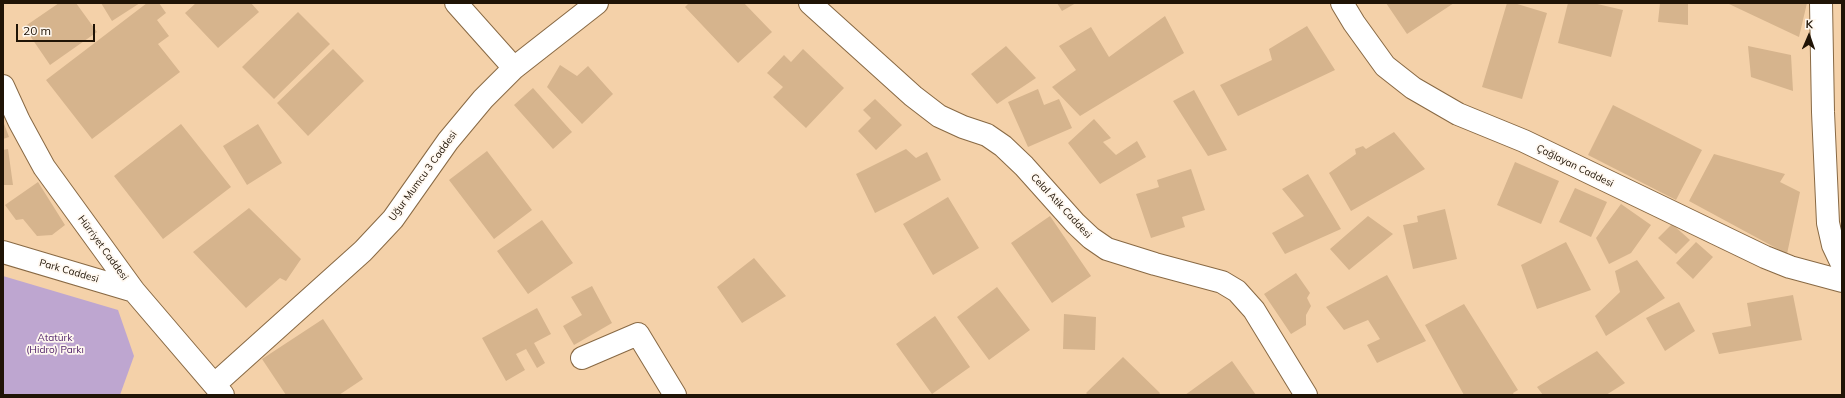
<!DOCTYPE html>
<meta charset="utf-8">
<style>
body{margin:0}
#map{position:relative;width:1845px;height:398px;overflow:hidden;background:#f4d1a9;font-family:Mulish,sans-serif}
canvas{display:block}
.frame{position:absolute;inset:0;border:4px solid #201406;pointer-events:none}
.north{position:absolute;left:1789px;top:16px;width:40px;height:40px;-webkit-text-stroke:3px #fff8f0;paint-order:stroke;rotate:2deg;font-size:11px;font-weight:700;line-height:16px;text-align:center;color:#201406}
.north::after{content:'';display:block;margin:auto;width:14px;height:18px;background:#201406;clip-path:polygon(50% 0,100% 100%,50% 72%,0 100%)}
.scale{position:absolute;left:16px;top:24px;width:79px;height:18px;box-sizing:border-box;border:2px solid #201406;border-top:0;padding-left:5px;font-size:12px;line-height:14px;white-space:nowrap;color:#201406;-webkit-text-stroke:3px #fff8f0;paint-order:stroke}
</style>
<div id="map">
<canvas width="1845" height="398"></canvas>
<div class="frame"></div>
<div class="north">K</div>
<div class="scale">20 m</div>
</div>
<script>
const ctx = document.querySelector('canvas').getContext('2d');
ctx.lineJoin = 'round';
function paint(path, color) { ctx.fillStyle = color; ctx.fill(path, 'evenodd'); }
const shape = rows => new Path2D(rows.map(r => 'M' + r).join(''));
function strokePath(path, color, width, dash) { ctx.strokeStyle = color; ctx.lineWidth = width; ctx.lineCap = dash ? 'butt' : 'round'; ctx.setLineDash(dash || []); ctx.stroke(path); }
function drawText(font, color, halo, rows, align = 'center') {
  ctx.font = font + ' Mulish,sans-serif'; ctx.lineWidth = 3.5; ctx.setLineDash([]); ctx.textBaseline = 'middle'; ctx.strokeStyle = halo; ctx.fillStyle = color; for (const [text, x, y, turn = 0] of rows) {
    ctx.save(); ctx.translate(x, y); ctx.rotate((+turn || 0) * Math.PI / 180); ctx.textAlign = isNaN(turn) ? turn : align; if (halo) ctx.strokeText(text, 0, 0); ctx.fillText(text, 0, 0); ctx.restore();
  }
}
const green = shape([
 [3,276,118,310,134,356,120,395,3,395]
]);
const building = shape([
 [59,3,76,3,97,32,50,65,24,27],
 [101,3,140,3,112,21],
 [147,3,159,3,166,13,157,20,169,36,158,44,180,72,92,139,46,80],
 [196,3,251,3,259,12,218,48,185,13],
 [689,3,744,3,772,32,738,63,685,7],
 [1057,3,1076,3,1062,11],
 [1386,3,1454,3,1407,34],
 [1507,3,1514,3,1547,13,1522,99,1482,87],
 [1568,3,1593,3,1623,10,1611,57,1558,43],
 [1660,3,1688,3,1688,25,1658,22],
 [1729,3,1807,3,1799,37,1729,4],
 [298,12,330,44,274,99,242,67],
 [1165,16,1184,53,1080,116,1052,87,1076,70,1059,46,1091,27,1109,57],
 [1307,26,1335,70,1238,116,1220,85,1272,60,1269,49],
 [1006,46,1036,78,997,104,971,74],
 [1748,46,1791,55,1793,91,1751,77],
 [333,49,364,81,308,136,277,103],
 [803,49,844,88,806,128,773,97,783,87,767,73,784,55,791,62],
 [560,65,577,76,588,66,613,94,582,124,547,87],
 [533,88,572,132,553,149,514,105],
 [1038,89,1044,105,1059,99,1072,128,1028,147,1008,102],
 [1194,90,1227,150,1208,156,1173,101],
 [875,99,902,125,876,150,858,131,871,118,863,110],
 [1613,105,1702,150,1676,200,1588,155],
 [1094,119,1111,138,1103,142,1116,155,1137,141,1146,157,1100,184,1068,143],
 [3,121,9,137,3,139],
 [181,124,231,187,163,239,114,176],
 [258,124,282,163,247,185,223,146],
 [1394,132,1425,169,1351,211,1329,173,1356,154,1355,149,1363,146,1366,149],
 [8,149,13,185,3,185,3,150],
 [906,149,916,158,927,152,941,180,875,213,856,174],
 [487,151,532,210,494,239,449,180],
 [1714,154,1785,174,1780,182,1800,192,1787,254,1689,201],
 [1515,162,1559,181,1541,224,1497,205],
 [1191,169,1205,210,1182,217,1185,227,1151,238,1136,194,1159,187,1157,180],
 [1308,174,1341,229,1285,254,1272,233,1304,216,1282,189],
 [38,182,65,225,52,235,37,236,23,219,16,220,5,205],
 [1575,188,1607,202,1591,237,1559,222],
 [948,197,979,248,933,275,903,224],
 [1621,204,1651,225,1631,253,1609,264,1596,238],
 [249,208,301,259,286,281,280,278,246,308,193,252],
 [1445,209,1457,259,1413,269,1403,225,1418,222,1417,216],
 [1050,216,1091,276,1052,303,1011,243],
 [1368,216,1393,234,1349,270,1330,249],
 [542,220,573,263,528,294,497,251],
 [1672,224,1690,240,1676,254,1658,238],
 [1566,242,1591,290,1537,309,1521,265],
 [1696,242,1713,257,1693,279,1676,263],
 [754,258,786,296,742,323,717,287],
 [1637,260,1665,298,1606,336,1595,316,1620,292,1615,271],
 [1296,273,1310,293,1307,298,1311,306,1306,315,1306,325,1291,334,1264,294],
 [1387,275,1426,341,1377,363,1367,345,1380,339,1368,320,1344,330,1326,307],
 [592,286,612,323,574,345,563,326,582,315,571,297],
 [997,287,1030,330,989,360,957,317],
 [1793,295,1802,340,1719,354,1712,333,1751,326,1747,303],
 [1679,302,1695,331,1665,351,1646,318],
 [1464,304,1518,390,1513,393,1514,395,1464,395,1425,325],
 [537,308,551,334,534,343,545,363,537,368,526,349,516,354,525,370,506,381,482,338],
 [1064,314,1096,317,1095,350,1063,349],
 [935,316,970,367,932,394,896,344],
 [323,319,363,379,339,395,286,395,262,359],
 [1597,351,1625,383,1606,395,1543,395,1537,387],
 [1123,357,1160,393,1159,395,1088,395,1086,393],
 [1232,361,1256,395,1185,395]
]);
const minor = shape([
 [456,3,514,68],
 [810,3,913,96,939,116,963,127,987,135,1003,146,1024,166,1075,223,1091,238,1107,249,1155,264,1222,282,1237,291,1254,310,1306,395],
 [1342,3,1354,23,1385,66,1413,88,1458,114,1524,141,1765,257,1790,267,1842,281],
 [3,86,19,121,44,167,134,291,223,395],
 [3,252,134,291],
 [582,358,638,334,675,395],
 [215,384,363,251,393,219,448,141,483,99,514,68,597,3]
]);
const highway = shape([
 [1821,3,1823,112,1828,223,1833,245,1842,264]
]);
const streetNames = [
 ["Çağlayan Caddesi",1575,166,26],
 ["Uğur Mumcu 3 Caddesi",423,176,-54],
 ["Celal Atik Caddesi",1061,206,47],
 ["Hürriyet Caddesi",103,248,54],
 ["Park Caddesi",69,271,16]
];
const parkNames = [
 ["Atatürk",55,338],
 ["(Hidro) Parkı",55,350]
];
paint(green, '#bea6d0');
paint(building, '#d6b48d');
strokePath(minor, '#886944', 24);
strokePath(highway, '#886944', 24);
strokePath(minor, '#fff', 22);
strokePath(highway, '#fff', 22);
drawText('10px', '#201406', '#fff8f0', streetNames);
drawText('10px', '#4f2069', '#fff8f0', parkNames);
</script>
